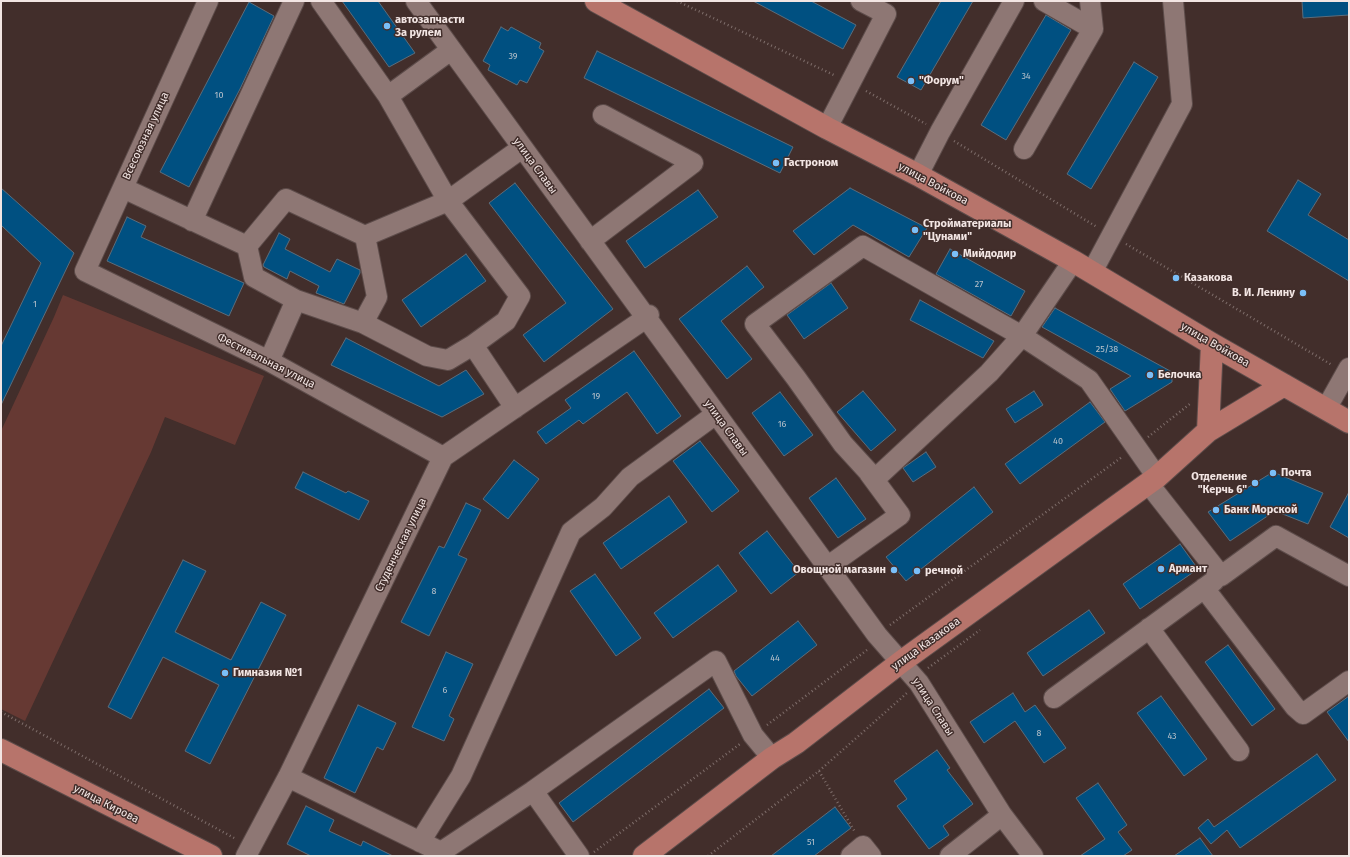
<!DOCTYPE html>
<meta charset="utf-8">
<style>
body{margin:0}
#map{position:relative;width:1350px;height:857px;overflow:hidden;background:#422e2b;font-family:"Fira Sans",sans-serif}
canvas{display:block}
.frame{position:absolute;inset:0;border:2px solid #f2e5e3;pointer-events:none}
</style>
<div id="map">
<canvas width="1350" height="857"></canvas>
<div class="frame"></div>
</div>
<script>
const ctx = document.querySelector('canvas').getContext('2d');
ctx.lineJoin = 'round';
function paint(path, color) { ctx.fillStyle = color; ctx.fill(path, 'evenodd'); }
const shape = rows => new Path2D(rows.map(r => 'M' + r).join(''));
function strokePath(path, color, width, dash) { ctx.strokeStyle = color; ctx.lineWidth = width; ctx.lineCap = dash ? 'butt' : 'round'; ctx.setLineDash(dash || []); ctx.stroke(path); }
function drawText(font, color, halo, rows, align = 'center') {
  ctx.font = font + ' "Fira Sans",sans-serif'; ctx.lineWidth = 3; ctx.setLineDash([]); ctx.textBaseline = 'middle'; ctx.strokeStyle = halo; ctx.fillStyle = color; for (const [text, x, y, turn = 0] of rows) {
    ctx.save(); ctx.translate(x, y); ctx.rotate((+turn || 0) * Math.PI / 180); ctx.textAlign = isNaN(turn) ? turn : align; if (halo) ctx.strokeText(text, 0, 0); ctx.fillText(text, 0, 0); ctx.restore();
  }
}
const green = shape([
 [63,295,264,376,235,445,165,417,151,452,25,721,1,709,1,431,54,317]
]);
const building = shape([
 [342,1,378,1,415,53,389,67,342,1],
 [753,1,811,1,856,25,843,49,753,1],
 [941,1,973,1,921,90,897,77,941,1],
 [1302,1,1349,1,1349,15,1303,18,1302,1],
 [249,2,274,16,240,89,189,187,160,172,249,2],
 [1046,15,1071,30,1006,140,981,125,1046,15],
 [501,27,508,31,511,27,541,43,539,48,544,51,527,83,520,80,517,85,488,70,490,65,483,61,501,27],
 [597,51,793,147,780,173,584,78,597,51],
 [1134,62,1158,77,1091,189,1067,174,1134,62],
 [1298,180,1321,194,1308,215,1349,240,1349,281,1267,231,1298,180],
 [515,183,613,309,544,362,523,335,566,303,489,203,515,183],
 [1,188,74,253,1,405,1,346,41,263,1,225,1,188],
 [850,188,927,228,909,257,853,225,814,255,793,231,850,188],
 [698,190,718,217,645,268,626,241,698,190],
 [127,217,146,226,141,237,244,283,229,316,107,261,127,217],
 [279,233,290,239,285,249,330,272,337,259,360,270,360,273,344,304,316,293,319,286,290,271,287,279,264,267,263,265,279,233],
 [950,249,1025,291,1011,316,936,274,950,249],
 [466,254,486,281,421,327,402,300,466,254],
 [747,266,764,287,721,321,752,359,727,379,679,319,747,266],
 [831,283,848,308,804,339,787,315,831,283],
 [920,300,994,341,983,358,910,320,920,300],
 [1055,308,1172,372,1172,382,1125,411,1110,389,1131,376,1042,327,1055,308],
 [346,338,439,386,466,370,484,394,442,417,331,365,346,338],
 [634,351,681,416,657,434,627,392,583,424,579,420,546,444,537,432,571,408,565,400,634,351],
 [863,391,896,430,871,451,837,412,863,391],
 [1034,391,1043,405,1015,423,1006,409,1034,391],
 [780,392,813,435,784,456,752,413,780,392],
 [1090,402,1105,422,1020,484,1005,464,1090,402],
 [700,441,739,491,712,512,673,461,700,441],
 [926,452,936,467,913,482,903,468,926,452],
 [514,460,539,479,508,519,483,499,514,460],
 [303,472,346,493,348,491,369,501,359,520,295,488,303,472],
 [1273,472,1323,493,1308,524,1275,511,1230,541,1208,512,1273,472],
 [836,478,866,519,838,538,809,498,836,478],
 [974,487,993,512,906,581,886,557,974,487],
 [1349,492,1349,538,1330,527,1349,492],
 [669,496,687,522,621,569,603,543,669,496],
 [466,503,481,510,458,555,467,559,429,636,401,622,439,546,444,548,466,503],
 [767,531,799,572,771,594,739,553,767,531],
 [1180,544,1198,569,1140,609,1123,584,1180,544],
 [183,560,206,571,175,632,231,660,261,602,286,615,210,764,185,751,219,685,163,657,131,719,108,707,183,560],
 [718,565,737,591,673,638,654,613,718,565],
 [595,574,641,638,616,656,570,591,595,574],
 [1089,610,1105,633,1043,676,1027,653,1089,610],
 [798,621,817,645,752,696,736,676,734,671,798,621],
 [1228,645,1275,709,1252,726,1205,662,1228,645],
 [446,652,473,664,449,716,454,719,444,741,412,727,446,652],
 [709,689,724,708,573,822,559,803,709,689],
 [1013,693,1025,712,1035,705,1066,748,1044,763,1015,721,984,743,970,722,1013,693],
 [1161,696,1207,759,1184,776,1137,713,1161,696],
 [1349,696,1349,742,1327,712,1349,696],
 [358,705,396,723,383,750,377,747,355,793,324,778,358,705],
 [937,750,950,768,947,770,973,804,943,826,949,835,929,849,897,806,907,799,894,781,937,750],
 [1317,754,1336,780,1240,848,1227,830,1211,844,1198,828,1208,819,1214,827,1317,754],
 [1098,783,1127,825,1118,832,1132,850,1123,856,1080,856,1105,839,1076,798,1098,783],
 [306,806,334,820,329,831,361,846,363,841,393,856,311,856,287,844,306,806],
 [835,807,851,828,814,856,771,856,835,807],
 [1200,838,1213,856,1174,856,1200,838]
]);
const path = shape([
 [677,1,836,76],
 [866,91,926,124],
 [954,141,1097,227],
 [1126,244,1332,365],
 [1148,437,1191,403],
 [890,625,1122,457],
 [928,668,980,630],
 [1,712,236,839],
 [767,725,867,650],
 [819,771,855,832],
 [594,852,740,744],
 [708,856,819,771,907,693]
]);
const minor = shape([
 [208,1,85,271,269,361,443,457],
 [321,1,388,96],
 [416,1,877,635,919,683,1002,815,1033,856],
 [1044,1,1093,29],
 [451,50,388,96,448,201,520,296,506,321,473,345],
 [827,128,886,14,861,1],
 [1024,149,1093,29,1090,1],
 [918,175,940,132,1014,1],
 [123,188,247,246,254,277,296,300,269,361],
 [192,221,294,1],
 [590,241,693,163,603,115],
 [247,246,286,199,365,236,448,201,522,148],
 [1073,261,1022,336,989,373,875,479,843,444,796,378,755,324,863,246,1022,336,1089,380,1157,477],
 [1092,272,1182,104,1173,1],
 [296,300,363,323,377,297,365,236],
 [363,323,427,356,448,360,473,345,515,408],
 [1326,409,1349,368],
 [1148,483,1221,576,1276,536,1349,576],
 [827,567,900,515,869,473],
 [1204,588,1295,707,1303,714,1349,681],
 [1149,628,1239,751],
 [1054,698,1214,581],
 [288,777,441,852,533,791,579,856],
 [533,791,716,661,753,735,772,758],
 [420,842,461,776,571,532,603,507,630,477,716,414],
 [246,856,288,777,443,457,646,318,649,315],
 [851,856,863,846,871,856],
 [950,856,1002,815]
]);
const major = shape([
 [596,1,827,128,918,175,1073,261,1212,344,1349,422],
 [1208,431,1212,344],
 [1,750,211,856],
 [644,856,772,758,796,743,901,662,1157,477,1208,431,1284,385]
]);
const markers = [
 [387,26,4,"#7abff8"],
 [911,81,4,"#7abff8"],
 [776,163,4,"#7abff8"],
 [915,230,4,"#7abff8"],
 [955,254,4,"#7abff8"],
 [1176,278,4,"#7abff8"],
 [1303,293,4,"#7abff8"],
 [1150,375,4,"#7abff8"],
 [1273,473,4,"#7abff8"],
 [1255,483,4,"#7abff8"],
 [1216,510,4,"#7abff8"],
 [1161,569,4,"#7abff8"],
 [894,570,4,"#7abff8"],
 [917,571,4,"#7abff8"],
 [225,673,4,"#7abff8"]
];
const numberNames = [
 ["39",513,56],
 ["34",1026,76],
 ["10",219,95],
 ["27",979,284],
 ["1",35,304],
 ["25/38",1107,349],
 ["19",596,396],
 ["16",782,424],
 ["40",1058,441],
 ["8",434,591],
 ["44",775,658],
 ["6",445,690],
 ["8",1039,733],
 ["43",1172,736],
 ["51",811,842]
];
const poiNames = [
 ["автозапчасти",395,20],
 ["За рулем",395,33],
 ["\"Форум\"",919,81],
 ["Гастроном",784,163],
 ["Стройматериалы",923,224],
 ["\"Цунами\"",923,237],
 ["Мийдодир",963,254],
 ["Казакова",1184,278],
 ["В. И. Ленину",1295,293,"right"],
 ["Белочка",1158,375],
 ["Почта",1281,473],
 ["Отделение",1247,477,"right"],
 ["\"Керчь 6\"",1247,490,"right"],
 ["Банк Морской",1224,510],
 ["Армант",1169,569],
 ["Овощной магазин",886,570,"right"],
 ["речной",925,571],
 ["Гимназия №1",233,673]
];
const streetNames = [
 ["Всесоюзная улица",146,136,-65],
 ["улица Славы",535,166,54],
 ["улица Войкова",933,184,28],
 ["улица Войкова",1215,345,30],
 ["Фестивальная улица",266,361,27],
 ["улица Славы",726,428,54],
 ["Студенческая улица",401,545,-64],
 ["улица Казакова",926,644,-36],
 ["улица Славы",933,707,57],
 ["улица Кирова",106,804,27]
];
paint(green, '#663933');
paint(building, '#005081');
strokePath(building, '#5c6c7a', 1);
strokePath(minor, '#5d4c4a', 22);
strokePath(major, '#5d4c4a', 24);
strokePath(path, '#7f6e6b', 2.5, [1, 3]);
strokePath(minor, '#8e7774', 20);
strokePath(major, '#b7746b', 22);
for (const [x, y, r, color] of markers) { const dot = new Path2D(); dot.arc(x, y, r, 0, 2 * Math.PI); ctx.fillStyle = color; ctx.fill(dot); strokePath(dot, '#422e2b', 1.5); }
drawText('9px', '#b6c0ca', null, numberNames);
drawText('bold 11px', '#f2e5e3', '#422e2b', poiNames, 'left');
drawText('11px', '#f2e5e3', '#422e2b', streetNames);
</script>
